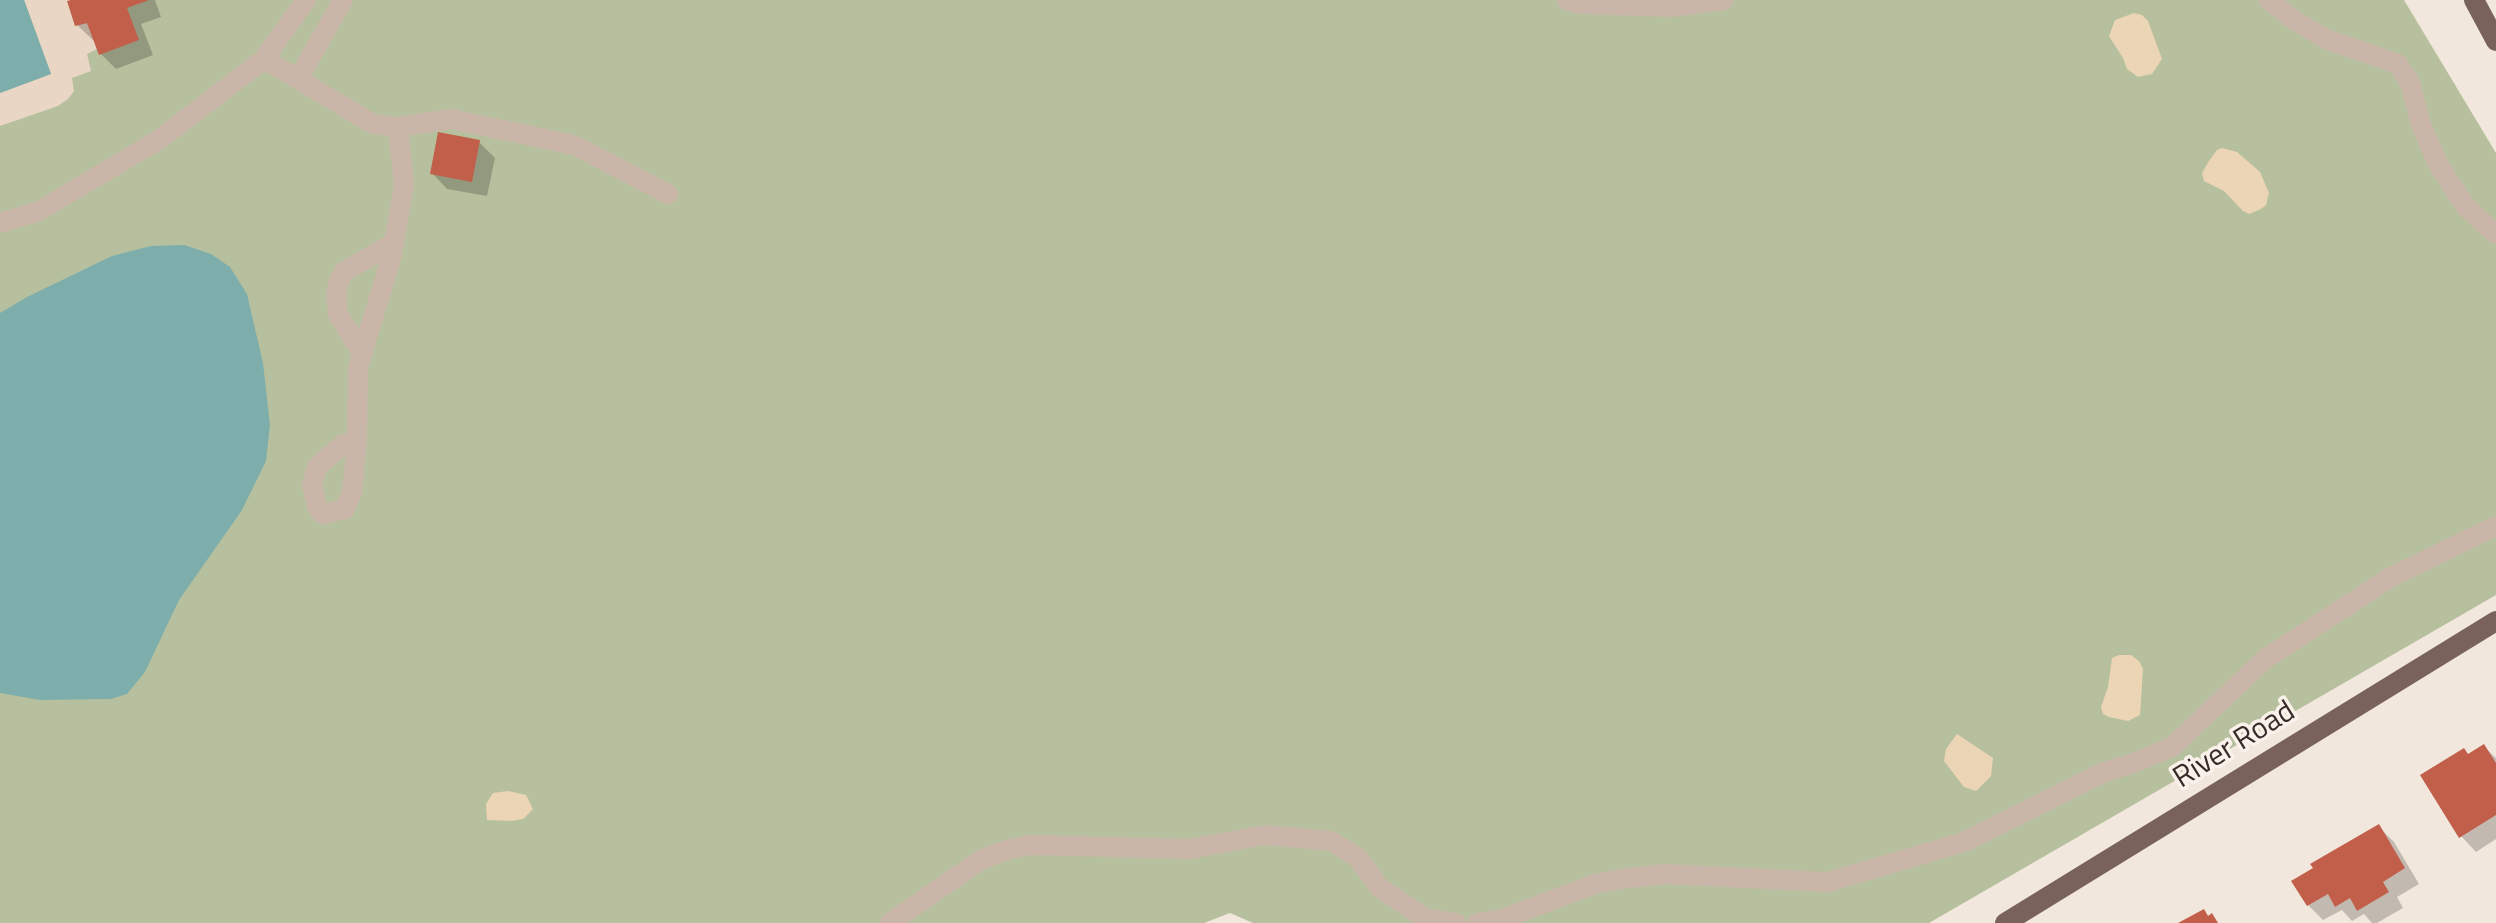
<!DOCTYPE html>
<style>
body{margin:0}
canvas{display:block;background:#f2e7dd}
</style>
<canvas width="2496" height="923"></canvas>
<script>
const ctx = document.querySelector('canvas').getContext('2d');
ctx.lineJoin = 'round';
function paint(path, color) { ctx.fillStyle = color; ctx.fill(path, 'evenodd'); }
const shape = rows => new Path2D(rows.map(r => 'M' + r).join(''));
function strokePath(path, color, width, dash) { ctx.strokeStyle = color; ctx.lineWidth = width; ctx.lineCap = dash ? 'butt' : 'round'; ctx.setLineDash(dash || []); ctx.stroke(path); }
function drawText(font, color, halo, rows, align = 'center') {
  ctx.font = font + ' "Titillium Web",sans-serif'; ctx.lineWidth = 7; ctx.setLineDash([]); ctx.textBaseline = 'middle'; ctx.strokeStyle = halo; ctx.fillStyle = color; for (const [text, x, y, turn = 0] of rows) {
    ctx.save(); ctx.translate(x, y); ctx.rotate((+turn || 0) * Math.PI / 180); ctx.textAlign = isNaN(turn) ? turn : align; if (halo) ctx.strokeText(text, 0, 0); ctx.fillText(text, 0, 0); ctx.restore();
  }
}
const green = shape([
 [0,0,2404,0,2496,153,2496,595,1929,923,1253,923,1230,913,1204,923,0,923]
]);
const sand = shape([
 [2134,13,2142,15,2148,21,2162,59,2152,74,2138,77,2127,69,2123,58,2109,36,2115,20],
 [2222,148,2237,152,2260,172,2269,193,2266,205,2261,209,2249,214,2243,211,2224,191,2204,181,2202,173,2209,161,2217,150],
 [2119,655,2131,655,2139,661,2143,669,2140,715,2128,721,2109,717,2103,714,2101,707,2108,687,2112,658],
 [1957,734,1993,758,1991,776,1976,791,1964,787,1944,761,1946,749],
 [508,791,526,795,533,809,523,819,512,821,487,820,486,804,493,793]
]);
const plaza = shape([
 [24,0,71,0,75,26,87,23,97,49,87,54,91,71,72,78,74,91,68,99,58,106,0,126,0,93,51,74]
]);
const water = shape([
 [0,0,24,0,51,74,0,93],
 [184,245,211,254,230,267,247,294,263,363,270,425,266,461,242,510,179,600,145,672,127,694,111,699,40,700,0,693,0,313,27,297,112,256,151,246]
]);
const shadow = shape([
 [78,0,155,0,161,17,141,24,153,55,116,69,101,54,95,40,93,40,77,25],
 [479,142,495,158,487,196,447,189,432,173],
 [2484,747,2496,758,2496,839,2476,852,2461,836,2469,756],
 [2378,826,2394,842,2419,884,2397,897,2403,908,2377,923,2372,923,2364,914,2352,921,2342,910,2323,920,2308,905]
]);
const building = shape([
 [71,0,149,0,127,8,139,40,99,55,87,23,75,26,67,1],
 [438,132,480,140,472,182,430,174],
 [2484,744,2496,763,2496,815,2459,838,2420,775,2464,748,2468,754],
 [2379,824,2405,868,2383,882,2389,892,2357,911,2350,898,2335,907,2328,894,2307,906,2291,881,2313,868,2310,864],
 [2204,909,2208,916,2212,913,2218,923,2178,923]
]);
const minor = shape([
 [1567,0,1582,4,1671,7,1723,0],
 [2269,0,2294,20,2326,39,2398,64,2411,85,2420,122,2438,164,2466,207,2496,234],
 [264,59,373,124,398,127,451,119,574,145,668,194],
 [298,79,343,0],
 [0,223,39,211,160,139,264,59,306,0],
 [362,353,338,314,336,294,339,280,345,271,394,243],
 [357,442,343,444,317,467,312,485,317,507,323,514,345,509,352,492,357,442,358,367,391,259,404,186,398,127],
 [890,923,982,859,1010,849,1031,845,1190,849,1265,835,1331,841,1357,857,1380,888,1425,918,1456,923],
 [1477,923,1499,920,1595,884,1621,879,1664,874,1828,882,1964,842,2104,772,2131,764,2172,747,2265,659,2391,577,2496,526]
]);
const major = shape([
 [2474,0,2496,41],
 [2005,923,2496,621]
]);
const streetNames = [
 ["River Road",2235,746,-32]
];
paint(green, '#b7c09e');
paint(sand, '#ecd5b5');
paint(plaza, '#e9d6c5');
paint(water, '#7daeac');
paint(shadow, '#0003');
paint(building, '#c25f4b');
strokePath(minor, '#c9b6a9', 20);
strokePath(major, '#78625b', 20);
drawText('30px', '#372c29', '#f9f1ea', streetNames);
</script>
